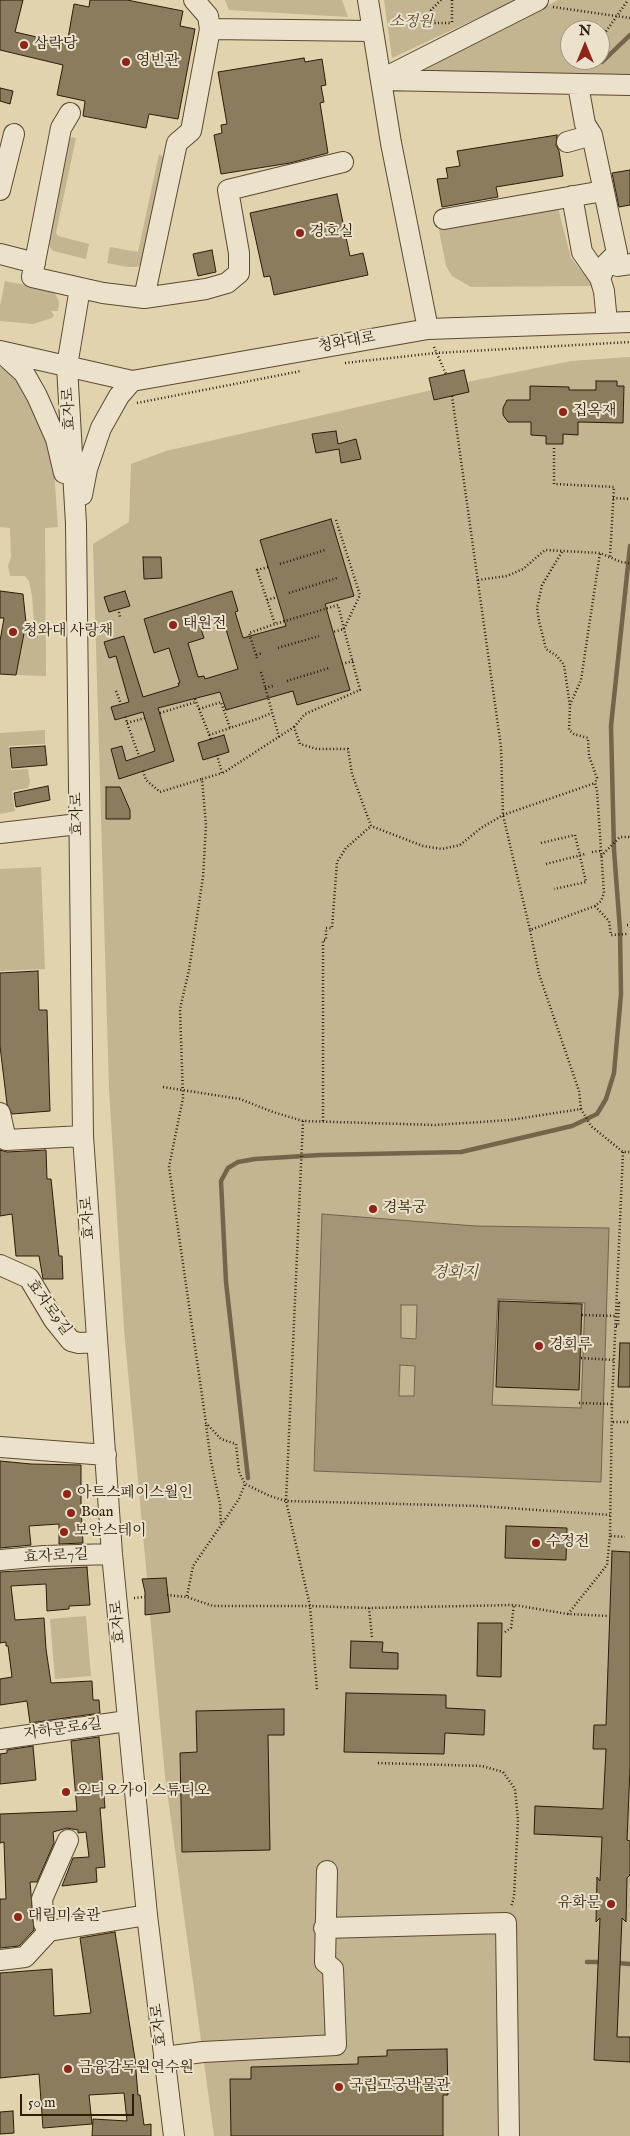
<!DOCTYPE html>
<meta charset="utf-8">
<style>
body{margin:0}
#map{position:relative;width:630px;height:2136px;overflow:hidden;background:#e2d3af;font-family:"IM FELL English",serif}
canvas{display:block}
.north{position:absolute;left:560px;top:20px;width:50px;height:50px;box-sizing:border-box;background:#ece2cb;border:1px solid #9f937d;border-radius:50%;rotate:0deg;font-size:14px;font-weight:700;line-height:20px;text-align:center;color:#2c1d07}
.north::after{content:'';display:block;margin:auto;width:18px;height:22px;background:#8f2418;clip-path:polygon(50% 0,100% 100%,50% 72%,0 100%)}
.scale{position:absolute;left:20px;top:2094px;width:114px;height:22px;box-sizing:border-box;border:2px solid #2c1d07;border-top:0;padding-left:6px;font-size:15px;line-height:18px;white-space:nowrap;color:#2c1d07;-webkit-text-stroke:4px #ece2cb;paint-order:stroke}
</style>
<div id="map">
<canvas width="630" height="2136"></canvas>
<div class="north">N</div>
<div class="scale">50 m</div>
</div>
<script>
const ctx = document.querySelector('canvas').getContext('2d');
ctx.lineJoin = 'round';
function paint(path, color) { ctx.fillStyle = color; ctx.fill(path, 'evenodd'); }
const shape = rows => new Path2D(rows.map(r => 'M' + r).join(''));
function strokePath(path, color, width, dash) { ctx.strokeStyle = color; ctx.lineWidth = width; ctx.lineCap = dash ? 'butt' : 'round'; ctx.setLineDash(dash || []); ctx.stroke(path); }
function drawText(font, color, halo, rows, align = 'center') {
  ctx.font = font + ' "IM FELL English","Noto Serif KR",serif'; ctx.lineWidth = 4; ctx.setLineDash([]); ctx.textBaseline = 'middle'; ctx.strokeStyle = halo; ctx.fillStyle = color; for (const [text, x, y, turn = 0] of rows) {
    ctx.save(); ctx.translate(x, y); ctx.rotate((+turn || 0) * Math.PI / 180); ctx.textAlign = isNaN(turn) ? turn : align; if (halo) ctx.strokeText(text, 0, 0); ctx.fillText(text, 0, 0); ctx.restore();
  }
}
const green = shape([
 [225,0,342,0,348,17,229,10],
 [384,0,516,0,392,58],
 [558,0,630,0,630,77,416,74],
 [570,30,600,30,600,60,570,60],
 [72,137,76,138,56,233,58,236,89,244,86,259,53,251,46,241,67,140],
 [159,154,166,159,144,263,137,267,128,267,107,263,110,247,138,252],
 [558,208,571,258,593,286,471,287,452,276,446,266,438,225],
 [5,281,52,290,56,295,59,302,58,311,51,311,54,315,52,318,33,324,0,321,0,306],
 [630,357,630,2136,214,2136,165,1776,150,1615,145,1615,145,1592,142,1579,147,1578,124,1329,109,1089,93,544,129,522,131,464,166,451,467,382,571,361],
 [0,367,7,370,23,383,52,443,58,527,45,528,46,676,16,675,26,623,34,622,32,596,29,581,25,576,10,576,8,566,11,557,10,528,0,527],
 [45,730,45,744,9,746,11,770,28,769,30,782,28,788,12,791,15,811,0,814,0,733],
 [41,867,45,969,0,971,0,869],
 [86,1616,91,1676,55,1679,50,1619]
]);
const water = shape([
 [322,1214,475,1226,609,1228,601,1482,314,1471,322,1214],
 [498,1299,585,1303,581,1408,492,1405,498,1299],
 [401,1305,417,1305,416,1339,401,1338,401,1305],
 [400,1365,415,1366,414,1396,399,1396,400,1365]
]);
const stream = shape([
 [602,62,630,35],
 [248,1478,226,1282,221,1181,228,1168,238,1162,255,1159,320,1155,461,1152,572,1126,597,1114,606,1099,614,1073,621,994,620,930,614,850,611,726,630,546],
 [587,1962,603,1962],
 [616,1963,630,1964]
]);
const building = shape([
 [0,0,23,0,15,32,67,44,74,4,89,7,90,0,127,0,183,11,180,26,195,29,178,119,149,114,146,128,83,116,85,101,57,95,63,65,0,50,0,0],
 [304,58,305,62,322,59,326,85,321,86,324,102,320,103,328,153,290,163,221,174,214,135,222,133,221,125,227,124,218,72,304,58],
 [0,88,13,91,10,104,0,101,0,88],
 [557,135,556,145,559,151,563,176,496,187,498,197,442,207,437,179,448,178,446,168,460,166,457,151,557,135],
 [630,170,630,205,619,207,612,173,630,170],
 [337,194,350,256,363,253,368,275,274,295,270,276,264,277,250,213,337,194],
 [212,250,216,272,198,276,193,254,212,250],
 [464,370,469,392,434,400,429,378,464,370],
 [596,381,617,381,617,386,624,386,623,423,578,422,578,435,563,434,563,444,546,444,546,436,531,435,531,422,508,422,503,415,503,408,507,400,530,400,530,386,569,387,569,390,596,390,596,381],
 [336,431,338,444,356,439,361,459,341,463,339,449,316,453,312,434,336,431],
 [331,519,354,596,325,604,350,690,297,705,293,691,226,710,220,692,158,708,174,761,119,779,111,749,122,746,126,761,155,751,143,712,115,720,111,707,129,702,116,656,109,658,104,642,124,636,143,697,179,686,178,683,180,683,169,648,154,653,144,619,232,591,238,611,235,612,243,638,286,626,260,540,331,519],
 [222,616,238,669,205,679,204,676,198,677,188,643,204,638,199,623,222,616],
 [143,557,161,557,162,578,144,579,143,557],
 [0,591,23,594,26,623,16,675,0,674,0,641,4,618,0,618,0,591],
 [125,591,130,606,109,612,104,597,125,591],
 [224,735,229,752,203,760,198,743,224,735],
 [45,746,47,765,12,768,10,748,45,746],
 [48,786,50,800,16,807,14,793,48,786],
 [106,787,120,787,130,810,130,819,106,819,106,787],
 [38,971,39,1010,47,1010,50,1111,12,1114,7,1104,0,1046,0,973,38,971],
 [0,1150,7,1152,46,1150,47,1179,51,1179,59,1256,62,1256,63,1279,43,1279,39,1256,16,1256,12,1214,0,1216,0,1150],
 [499,1301,582,1304,579,1390,496,1387,499,1301],
 [620,1343,630,1343,630,1387,618,1387,620,1343],
 [0,1461,31,1464,81,1465,81,1507,83,1543,59,1544,59,1524,29,1526,31,1545,0,1548,0,1461],
 [506,1526,567,1528,566,1560,505,1558,506,1526],
 [612,1551,630,1552,630,1768,627,1840,630,1841,630,1875,627,1878,626,1922,622,1918,617,2037,630,2037,630,2062,594,2060,600,1918,596,1922,597,1877,600,1881,602,1837,534,1834,535,1806,603,1809,606,1749,593,1749,594,1725,606,1725,612,1551],
 [87,1567,90,1605,69,1606,69,1609,47,1611,46,1584,11,1586,15,1620,44,1618,46,1649,51,1683,92,1681,93,1700,99,1700,100,1713,30,1723,27,1701,0,1705,0,1679,12,1677,8,1646,6,1646,6,1642,0,1643,0,1572,87,1567],
 [166,1578,170,1612,145,1615,145,1592,142,1579,166,1578],
 [478,1623,502,1623,501,1677,477,1676,478,1623],
 [351,1641,383,1642,382,1652,398,1653,398,1669,350,1668,351,1641],
 [346,1693,446,1695,446,1708,485,1710,484,1735,445,1733,444,1754,344,1752,346,1693],
 [284,1709,284,1735,268,1735,270,1850,182,1852,180,1753,197,1752,196,1711,284,1709],
 [99,1737,105,1808,100,1808,105,1867,96,1868,97,1882,62,1886,73,1858,89,1857,86,1832,78,1833,78,1830,67,1828,53,1832,54,1843,37,1882,30,1882,34,1930,19,1946,0,1948,0,1899,6,1899,4,1842,0,1843,0,1814,77,1811,71,1741,99,1737],
 [33,1746,36,1780,0,1784,0,1754,7,1753,7,1750,33,1746],
 [115,1932,135,2059,138,2095,140,2095,144,2125,151,2124,151,2136,92,2136,93,2119,127,2121,124,2093,89,2095,92,2124,43,2128,39,2074,0,2078,0,1973,52,1969,54,2016,91,2013,80,1938,115,1932],
 [447,2049,448,2095,443,2095,443,2136,231,2136,230,2079,251,2079,251,2067,358,2064,358,2057,387,2056,387,2050,447,2049],
 [13,2111,14,2133,0,2134,0,2112,13,2111]
]);
const path = shape([
 [441,0,431,10,434,23,452,23],
 [452,0,452,23],
 [553,7,630,18],
 [600,40,628,0],
 [581,67,586,60],
 [434,347,446,374],
 [345,363,436,353,630,342],
 [452,396,501,747,503,815,530,930],
 [137,403,301,371],
 [554,448,554,484,614,487,610,557],
 [613,498,630,499],
 [562,552,542,585,537,608,539,621,546,649,557,656,564,665,570,706,569,730,574,734,588,738,589,756,597,778,595,783,597,791,604,893,601,901,595,906,530,930,539,974,579,1091,581,1109],
 [280,564,325,550],
 [268,567,257,570,275,624,338,605,344,629,333,632],
 [478,580,507,576,523,569,545,550,600,553,621,562,630,563],
 [289,593,337,578],
 [267,600,277,597],
 [119,612,120,617],
 [278,648,319,636],
 [256,655,249,633,275,624],
 [257,658,256,655,263,653],
 [342,664,353,661],
 [261,672,279,737],
 [287,681,329,668],
 [265,688,273,686],
 [116,691,121,704],
 [195,699,211,739],
 [570,705,581,680,600,553],
 [199,709,221,702,230,728],
 [160,713,196,702],
 [125,717,139,756],
 [262,717,272,713],
 [127,723,145,718],
 [294,727,305,714,360,690,344,629,360,595,336,520],
 [209,735,260,718],
 [217,755,222,773,202,779,206,825,203,877,189,970,180,1009,183,1098,169,1167,206,1423,221,1439,236,1444,239,1472,245,1484,270,1496,286,1501,479,1506,610,1515],
 [143,771,146,780,160,792,202,779],
 [223,773,294,727,300,744,317,749,348,749,352,774,371,826,423,846,442,849,460,845,481,828,503,815,595,783],
 [541,843,575,835,586,882,554,889],
 [592,852,600,851],
 [601,856,620,837,630,837],
 [546,864,585,854],
 [595,906,609,921,611,935,627,934],
 [627,925,630,925],
 [163,1087,240,1099,273,1112,303,1121,435,1125,510,1120,581,1109,591,1126,623,1152,630,1152],
 [303,1121,286,1501,310,1606,317,1690],
 [323,1121,323,940,326,940,326,928,332,928,337,862,346,848,371,826],
 [623,1152,612,1404,610,1536,625,1537],
 [582,1315,616,1316],
 [616,1326,618,1326,619,1303,617,1303],
 [581,1358,614,1360],
 [579,1403,612,1404],
 [613,1422,629,1422],
 [206,1425,211,1461,220,1504,221,1525],
 [167,1595,187,1597,213,1606,310,1606,369,1608,514,1605,568,1614,609,1616],
 [187,1596,193,1566,239,1499,245,1484],
 [134,1598,145,1597],
 [369,1608,372,1637],
 [568,1614,607,1565,610,1536],
 [505,1632,511,1628,514,1605],
 [378,1763,482,1766,503,1772,515,1789,518,1820,514,1897,511,1907]
]);
const minor = shape([
 [368,0,391,143,428,329],
 [210,29,372,31],
 [382,79,538,0],
 [381,80,630,85],
 [578,85,585,124,592,135],
 [70,113,61,128,32,277,103,293,144,298,206,289,227,283,239,273,239,253,228,190,343,162],
 [567,142,592,135,617,253,607,263,600,278,604,291,607,322],
 [0,190,14,134],
 [572,196,582,252,600,278],
 [444,219,603,191],
 [0,254,35,263],
 [607,263,618,266,630,264],
 [80,288,67,366,76,524,83,1136,112,1554,147,1915,174,2136],
 [144,298,177,143,191,131,210,29,208,16,194,0],
 [0,351,132,381,428,329,630,322],
 [2,353,24,373,37,396,56,439,64,473],
 [82,495,87,469,101,428,119,396,132,381],
 [0,833,78,824],
 [0,1113,6,1140,83,1136],
 [0,1265,29,1278,54,1320,71,1341,79,1343,97,1342],
 [0,1447,106,1455],
 [0,1560,44,1556,112,1554],
 [0,1739,127,1721],
 [324,1928,506,1923,509,2136],
 [49,1931,44,1924,42,1899,68,1840],
 [0,1960,25,1957,49,1931,147,1915],
 [164,2057,203,2052,336,2045,333,1969,325,1962,327,1871]
]);
const markers = [
 [24,45,5,"#8f2418"],
 [126,62,5,"#8f2418"],
 [300,233,5,"#8f2418"],
 [563,412,5,"#8f2418"],
 [173,625,5,"#8f2418"],
 [13,632,5,"#8f2418"],
 [373,1209,5,"#8f2418"],
 [539,1346,5,"#8f2418"],
 [67,1494,5,"#8f2418"],
 [71,1513,5,"#8f2418"],
 [64,1532,5,"#8f2418"],
 [536,1543,5,"#8f2418"],
 [66,1792,5,"#8f2418"],
 [611,1904,5,"#8f2418"],
 [18,1917,5,"#8f2418"],
 [68,2069,5,"#8f2418"],
 [339,2087,5,"#8f2418"]
];
const parkNames = [
 ["소정원",411,23]
];
const poiNames = [
 ["삼락당",34,45],
 ["영빈관",136,62],
 ["경호실",310,233],
 ["집옥재",573,412],
 ["태원전",183,625],
 ["청와대 사랑채",23,632],
 ["경복궁",383,1209],
 ["경회루",549,1346],
 ["아트스페이스월인",77,1494],
 ["Boan",81,1513],
 ["보안스테이",74,1532],
 ["수정전",546,1543],
 ["오디오가이 스튜디오",76,1792],
 ["유화문",601,1904,"right"],
 ["대림미술관",28,1917],
 ["금융감독원연수원",78,2069],
 ["국립고궁박물관",349,2087]
];
const streetNames = [
 ["청와대로",347,343,-10],
 ["효자로",70,409,-93],
 ["효자로",78,814,-91],
 ["효자로",89,1218,-94],
 ["효자로9길",48,1308,54],
 ["효자로7길",56,1557,-3],
 ["효자로",119,1622,-95],
 ["자하문로6길",63,1730,-8],
 ["효자로",160,2025,-97]
];
const waterNames = [
 ["경회지",455,1274]
];
paint(green, '#c3b492');
paint(water, '#a49576');
strokePath(water, '#74654a', 1);
strokePath(stream, '#74654a', 4.5);
paint(building, '#8b7c5e');
strokePath(building, '#2c1d07', 1);
strokePath(minor, '#5a4a31', 22);
strokePath(path, '#2c1d07', 2.5, [1, 2.5]);
strokePath(minor, '#ece2cb', 20);
for (const [x, y, r, color] of markers) { const dot = new Path2D(); dot.arc(x, y, r, 0, 2 * Math.PI); ctx.fillStyle = color; ctx.fill(dot); strokePath(dot, '#ece2cb', 2); }
drawText('italic 15px', '#594a31', '#ece2cb', parkNames);
drawText('15px', '#2c1d07', '#ece2cb', poiNames, 'left');
drawText('15px', '#2c1d07', '#ece2cb', streetNames);
drawText('italic 16px', '#56472e', '#ece2cb', waterNames);
</script>
